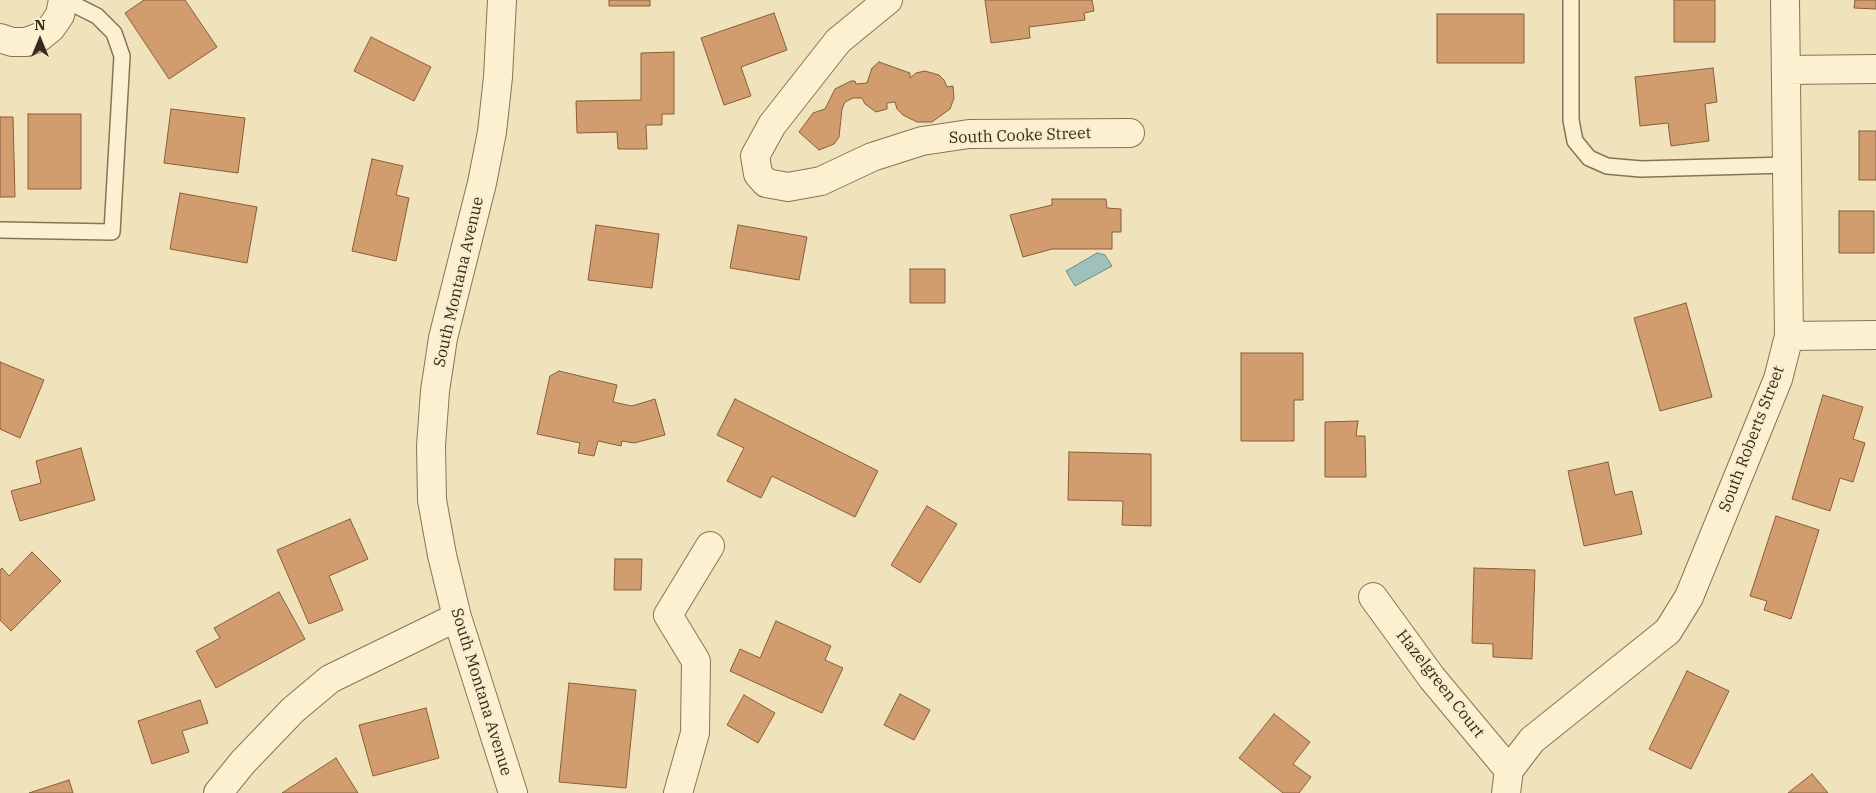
<!DOCTYPE html>
<style>
body{margin:0}
#map{position:relative;width:1876px;height:793px;overflow:hidden;background:#f0e3bc;font-family:"IBM Plex Serif",serif}
canvas{display:block}
.north{position:absolute;left:15px;top:15px;width:50px;height:50px;-webkit-text-stroke:4px #f7edcc;paint-order:stroke;rotate:0deg;font-size:14px;font-weight:700;line-height:20px;text-align:center;color:#372a1a}
.north::after{content:'';display:block;margin:auto;width:18px;height:22px;background:#372a1a;clip-path:polygon(50% 0,100% 100%,50% 72%,0 100%)}
</style>
<div id="map">
<canvas width="1876" height="793"></canvas>
<div class="north">N</div>
</div>
<script>
const ctx = document.querySelector('canvas').getContext('2d');
ctx.lineJoin = 'round';
function paint(path, color) { ctx.fillStyle = color; ctx.fill(path, 'evenodd'); }
const shape = rows => new Path2D(rows.map(r => 'M' + r).join(''));
function strokePath(path, color, width, dash) { ctx.strokeStyle = color; ctx.lineWidth = width; ctx.lineCap = dash ? 'butt' : 'round'; ctx.setLineDash(dash || []); ctx.stroke(path); }
function drawText(font, color, halo, rows, align = 'center') {
  ctx.font = font + ' "IBM Plex Serif",serif'; ctx.lineWidth = 4; ctx.setLineDash([]); ctx.textBaseline = 'middle'; ctx.strokeStyle = halo; ctx.fillStyle = color; for (const [text, x, y, turn = 0] of rows) {
    ctx.save(); ctx.translate(x, y); ctx.rotate((+turn || 0) * Math.PI / 180); ctx.textAlign = isNaN(turn) ? turn : align; if (halo) ctx.strokeText(text, 0, 0); ctx.fillText(text, 0, 0); ctx.restore();
  }
}
const water = shape([
 [1097,253,1105,255,1112,266,1075,286,1066,271,1097,253]
]);
const building = shape([
 [144,0,185,0,217,47,169,79,125,13,144,0],
 [609,0,650,0,650,6,609,6,609,0],
 [985,0,1092,0,1094,11,1084,13,1085,20,1029,27,1030,38,991,43,985,0],
 [1674,0,1715,0,1715,42,1674,42,1674,0],
 [1855,0,1876,0,1876,9,1854,8,1855,0],
 [774,13,787,50,741,67,751,96,724,105,701,38,774,13],
 [1437,14,1524,14,1524,63,1437,63,1437,14],
 [371,37,431,67,414,101,354,71,371,37],
 [674,52,674,114,662,114,662,125,646,125,647,149,618,149,617,132,577,133,576,101,641,100,641,53,674,52],
 [879,62,910,73,910,78,916,73,925,71,939,75,944,80,947,87,953,86,954,98,950,109,932,122,917,122,903,115,897,109,895,102,887,103,887,109,876,112,865,104,862,98,853,98,845,102,842,109,839,137,834,144,819,150,799,132,813,113,825,109,835,89,851,81,855,81,856,84,867,83,872,68,879,62],
 [1713,68,1717,102,1705,104,1709,141,1671,146,1668,123,1640,126,1635,77,1713,68],
 [171,109,245,118,238,173,164,163,171,109],
 [28,114,81,114,81,189,28,189,28,114],
 [0,117,13,117,15,197,0,197,0,117],
 [1859,131,1876,131,1876,180,1859,180,1859,131],
 [372,159,403,166,396,195,409,198,396,261,352,251,372,159],
 [180,193,257,207,247,263,170,249,180,193],
 [1052,199,1106,199,1107,208,1121,209,1121,232,1112,232,1112,249,1052,249,1023,257,1010,215,1052,205,1052,199],
 [1839,211,1874,211,1874,253,1839,253,1839,211],
 [596,225,659,234,652,288,588,280,596,225],
 [738,225,807,237,799,280,730,268,738,225],
 [910,269,945,269,945,303,910,303,910,269],
 [1686,303,1712,397,1660,411,1634,318,1686,303],
 [1241,353,1303,353,1303,400,1294,400,1294,441,1241,441,1241,353],
 [0,362,44,380,20,438,0,429,0,362],
 [559,371,617,385,613,402,632,406,655,399,665,435,634,443,622,441,621,446,598,441,594,456,578,453,580,443,537,434,550,376,559,371],
 [1823,395,1863,407,1853,439,1865,443,1853,482,1840,478,1830,511,1792,499,1823,395],
 [735,399,878,471,855,517,772,476,761,498,727,481,744,448,717,435,735,399],
 [1358,421,1356,436,1365,436,1366,477,1325,477,1325,422,1358,421],
 [81,448,95,500,20,521,11,491,41,483,36,461,81,448],
 [1069,452,1151,454,1151,526,1122,525,1123,501,1068,500,1069,452],
 [1608,462,1615,495,1632,491,1642,534,1584,546,1568,471,1608,462],
 [927,506,957,524,920,583,891,565,927,506],
 [1776,516,1819,530,1791,619,1764,610,1767,601,1750,596,1776,516],
 [350,519,368,559,329,576,343,610,309,624,277,550,350,519],
 [32,552,61,581,11,631,0,620,0,570,2,568,9,576,32,552],
 [615,559,642,559,641,590,614,590,615,559],
 [1474,568,1535,570,1532,659,1493,657,1493,644,1472,643,1474,568],
 [279,592,305,639,216,688,196,651,220,638,214,628,279,592],
 [776,621,831,646,825,660,843,668,822,713,730,671,740,649,760,658,776,621],
 [1687,671,1729,691,1691,769,1649,749,1687,671],
 [569,683,636,690,626,788,559,782,569,683],
 [900,694,930,710,914,740,884,725,900,694],
 [744,695,775,713,758,743,727,725,744,695],
 [200,700,208,723,182,731,189,752,152,764,138,721,200,700],
 [426,708,439,758,373,776,359,725,426,708],
 [1274,714,1310,742,1293,764,1311,777,1299,793,1283,793,1239,758,1274,714],
 [336,758,358,793,282,793,336,758],
 [1812,774,1828,793,1788,793,1812,774],
 [69,780,73,793,29,793,69,780]
]);
const lane = shape([
 [1571,0,1571,120,1575,141,1589,158,1607,166,1641,169,1787,165],
 [0,230,112,232,122,56,114,33,97,16,65,0]
]);
const street = shape([
 [502,0,498,77,492,132,482,183,443,338,435,391,431,446,432,500,442,555,457,617,513,793],
 [888,0,838,41,772,125,755,156,758,174,766,183,788,187,821,181,872,157,922,141,969,134,1130,133],
 [0,38,12,42,26,42,40,37,51,28,60,15,63,0],
 [1786,70,1876,69],
 [1789,336,1876,335],
 [1373,597,1432,678,1509,770],
 [218,793,243,762,293,710,330,679,457,617],
 [678,793,695,733,696,661,668,615,710,546],
 [1506,793,1509,770,1532,740,1668,631,1689,597,1778,379,1789,336,1785,0]
]);
const streetNames = [
 ["South Cooke Street",1020,136,-2],
 ["South Montana Avenue",459,282,-77],
 ["South Roberts Street",1752,439,-69],
 ["Hazelgreen Court",1440,684,52],
 ["South Montana Avenue",481,692,73]
];
paint(water, '#a0c1b9');
strokePath(water, '#678f87', 1);
paint(building, '#d19d6f');
strokePath(building, '#895d39', 1);
strokePath(lane, '#897355', 18);
strokePath(street, '#897355', 30);
strokePath(lane, '#fbf0d0', 15);
strokePath(street, '#fbf0d0', 28);
drawText('16px', '#372a1a', '#f7edcc', streetNames);
</script>
